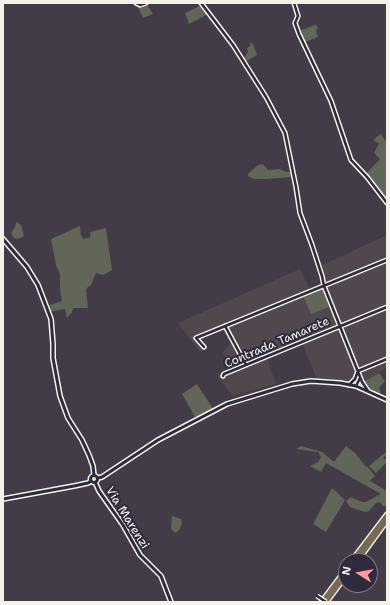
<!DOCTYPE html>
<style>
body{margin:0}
#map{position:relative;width:390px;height:605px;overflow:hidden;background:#433b48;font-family:"Shantell Sans",sans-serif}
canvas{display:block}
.frame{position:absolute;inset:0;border:4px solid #f4f1e8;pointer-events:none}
.north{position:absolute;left:338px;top:553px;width:40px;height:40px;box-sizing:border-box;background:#2f2a3d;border:1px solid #7e7a81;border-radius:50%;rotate:281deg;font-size:11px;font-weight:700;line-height:16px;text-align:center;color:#f4f1e8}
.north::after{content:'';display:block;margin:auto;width:14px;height:18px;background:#ff9aa2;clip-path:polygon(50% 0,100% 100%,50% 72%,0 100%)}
</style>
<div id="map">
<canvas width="390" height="605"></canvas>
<div class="frame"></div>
<div class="north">N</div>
</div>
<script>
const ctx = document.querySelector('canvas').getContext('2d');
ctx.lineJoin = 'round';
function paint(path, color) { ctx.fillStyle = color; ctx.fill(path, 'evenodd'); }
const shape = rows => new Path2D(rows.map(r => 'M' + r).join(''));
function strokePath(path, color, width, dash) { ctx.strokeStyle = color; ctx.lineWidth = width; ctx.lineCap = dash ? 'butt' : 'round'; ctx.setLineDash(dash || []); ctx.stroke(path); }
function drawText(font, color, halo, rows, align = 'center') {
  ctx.font = font + ' "Shantell Sans",sans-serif'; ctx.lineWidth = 4; ctx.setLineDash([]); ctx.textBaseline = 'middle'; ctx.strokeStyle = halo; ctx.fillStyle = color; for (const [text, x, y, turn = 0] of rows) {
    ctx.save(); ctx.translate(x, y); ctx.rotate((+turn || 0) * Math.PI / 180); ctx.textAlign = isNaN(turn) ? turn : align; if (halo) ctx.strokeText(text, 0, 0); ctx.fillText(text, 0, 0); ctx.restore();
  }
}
const built = shape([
 [387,235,387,366,379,373,367,380,363,380,360,372,356,371,351,381,348,383,317,379,302,344,267,359,276,384,232,396,217,375,231,369,222,352,227,349,226,348,232,342,225,329,201,339,206,347,200,352,178,323,300,269,310,290,324,284,320,266]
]);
const green = shape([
 [146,3,153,14,143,18,137,5,141,6],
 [200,6,201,8,202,7,208,14,189,24,185,13],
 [315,25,318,27,316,31,318,37,303,43,299,31],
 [251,42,254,46,257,55,245,62,243,59,248,52,247,48,251,45,250,43],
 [381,134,387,143,387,202,365,175,380,159,374,153,379,143,374,141,376,137],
 [262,164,264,165,268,170,280,169,286,172,291,172,292,177,266,179,254,179,248,176,248,174,258,165],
 [17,222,21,225,24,236,21,238,16,239,13,237,11,233,15,227,16,223],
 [80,226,81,236,83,239,91,237,90,232,106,228,112,270,107,273,103,275,96,273,91,285,87,288,86,290,88,308,73,308,72,312,67,318,65,309,49,312,47,306,62,301,60,290,60,274,56,265,51,239],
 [322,288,329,307,311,314,303,296],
 [379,373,385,381,379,388,381,392,379,394,366,387,363,380,367,380],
 [197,384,213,409,195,417,182,394],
 [301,446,322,452,334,462,346,446,355,453,366,467,367,466,375,476,370,481,387,491,387,506,382,506,382,504,378,502,375,504,369,511,366,512,355,509,350,507,346,501,351,497,362,502,366,502,381,494,326,463,321,472,310,466,318,462,321,457,318,452,296,449],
 [387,451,387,455,383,458,384,459,386,459,387,457,387,462,376,473,369,466],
 [332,488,345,500,326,532,313,524],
 [172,516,181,519,182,522,180,529,175,533,171,529]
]);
const street = shape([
 [136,3,140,5,146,3],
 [201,3,233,45,266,97,285,133,296,187,300,213,312,245,322,276,324,286,362,382,368,391],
 [294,3,298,16,295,23,299,34,331,101,351,160,367,177,387,203],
 [225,326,246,365],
 [204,347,196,338,387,260],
 [223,376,224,374,387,307],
 [349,385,355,379,358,371,387,359],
 [356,386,360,378]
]);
const secondary = shape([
 [3,239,27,267,38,285,51,319,53,344,53,358,60,396,68,418,82,440,89,455,93,466,94,475],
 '90.5 479a3.5 3.5 0 1 1 7 0a3.5 3.5 0 1 1-7 0Z',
 [98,478,102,477,158,440,227,404,292,384,311,381,340,383,356,386,387,400],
 [95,482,99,491,123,525,140,555,161,576,171,602],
 [3,499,74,486,88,483,91,481]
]);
const highway = shape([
 [352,561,387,515],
 [357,561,387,520],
 [322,602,346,570],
 [326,602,346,575]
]);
const streetBridge = shape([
 [317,596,326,602]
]);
const streetNames = [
 ["Contrada Tamarete",277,343,-23],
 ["Via Marenzi",127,518,58]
];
paint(built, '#51474f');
paint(green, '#626658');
strokePath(street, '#f4f1e8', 5.5);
strokePath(secondary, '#f4f1e8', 6);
strokePath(highway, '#f4f1e8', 7);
strokePath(street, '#2f2a3d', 2.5);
strokePath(secondary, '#2f2a3d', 3);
strokePath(highway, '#766a55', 4);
strokePath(streetBridge, '#f4f1e8', 5.5, []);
strokePath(streetBridge, '#2f2a3d', 2.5);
drawText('12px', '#f4f1e8', '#2f2a3d', streetNames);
</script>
